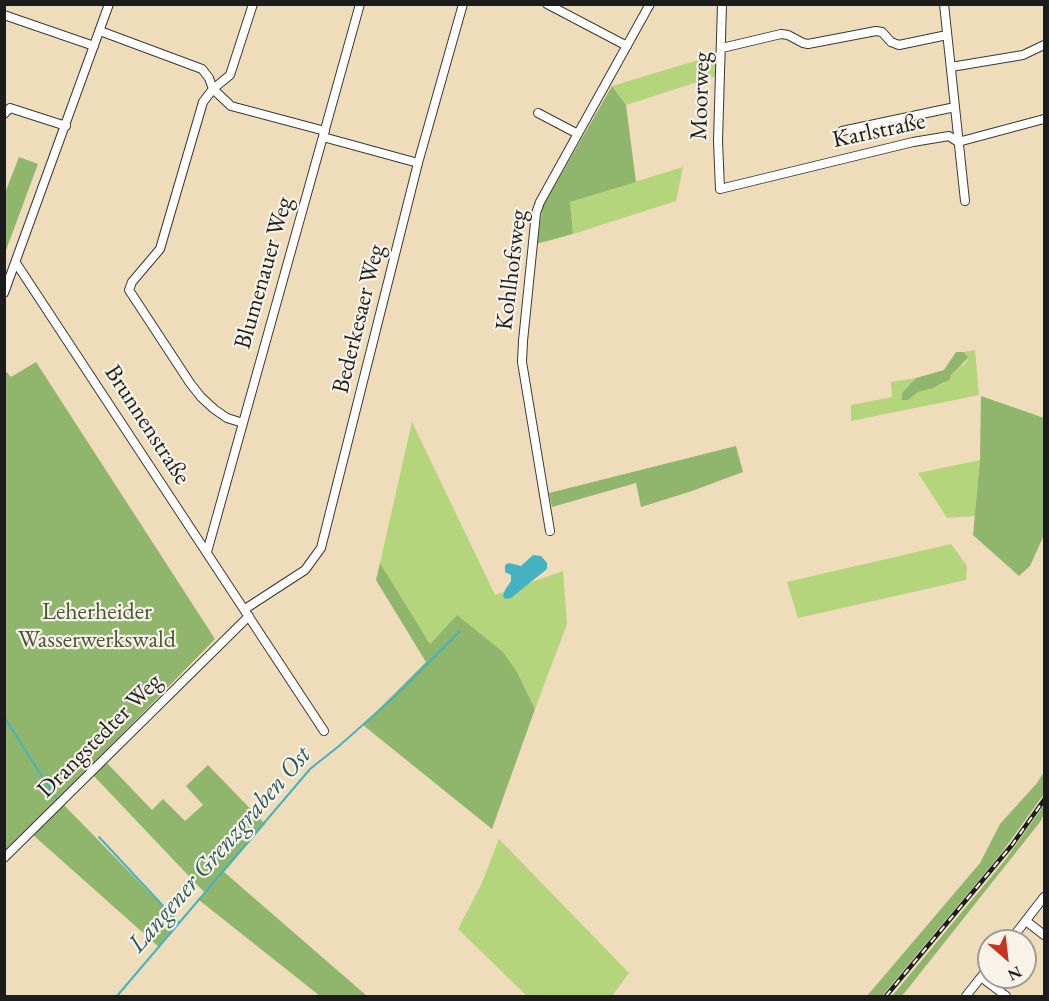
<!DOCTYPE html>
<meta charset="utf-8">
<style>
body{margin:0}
#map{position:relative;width:1049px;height:1001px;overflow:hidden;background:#eedcba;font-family:"EB Garamond",serif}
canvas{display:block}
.frame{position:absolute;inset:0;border:6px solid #1c1c1c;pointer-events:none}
.north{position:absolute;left:977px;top:929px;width:60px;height:60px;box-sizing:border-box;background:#f7f3e8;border:2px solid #9f9d96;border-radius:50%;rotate:152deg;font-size:16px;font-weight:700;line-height:24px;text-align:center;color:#1c1c1c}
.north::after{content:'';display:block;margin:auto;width:21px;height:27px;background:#c8321e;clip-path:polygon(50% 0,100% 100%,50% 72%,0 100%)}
</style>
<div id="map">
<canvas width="1049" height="1001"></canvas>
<div class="frame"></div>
<div class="north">N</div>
</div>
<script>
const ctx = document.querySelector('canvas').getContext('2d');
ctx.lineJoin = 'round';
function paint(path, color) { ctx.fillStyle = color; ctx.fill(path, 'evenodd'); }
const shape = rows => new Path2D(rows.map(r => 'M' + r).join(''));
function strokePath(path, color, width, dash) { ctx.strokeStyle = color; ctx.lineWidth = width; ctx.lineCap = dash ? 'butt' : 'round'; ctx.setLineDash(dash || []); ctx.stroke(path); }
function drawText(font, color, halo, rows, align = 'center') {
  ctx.font = font + ' "EB Garamond",serif'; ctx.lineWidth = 4.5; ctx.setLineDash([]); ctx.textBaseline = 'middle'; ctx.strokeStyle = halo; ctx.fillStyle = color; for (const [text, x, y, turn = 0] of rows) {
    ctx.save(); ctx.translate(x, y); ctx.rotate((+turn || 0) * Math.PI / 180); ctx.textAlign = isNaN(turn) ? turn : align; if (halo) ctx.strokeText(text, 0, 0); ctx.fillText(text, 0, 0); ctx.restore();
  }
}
const green = shape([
 [715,55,716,76,626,105,612,86],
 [683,167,676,201,573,234,570,202],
 [975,350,979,395,851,421,851,405,892,397,891,382,916,378,902,393,908,400,918,392,943,384,958,368,965,364,968,359,964,352],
 [412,422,495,595,563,571,567,624,535,709,517,672,457,615,430,644,380,563],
 [980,460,975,516,947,518,918,473],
 [951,544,967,566,966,580,798,618,787,582],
 [499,839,629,973,612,996,527,996,458,929,481,885]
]);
const forest = shape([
 [612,86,626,105,636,182,570,202,573,234,536,244,543,206],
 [19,157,38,164,5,253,5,193],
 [956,352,964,352,968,358,951,375,949,380,933,388,918,392,908,400,902,400,902,393,916,378,944,370],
 [36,362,215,639,5,854,4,369,11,377],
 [981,396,1044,418,1044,535,1030,566,1019,576,973,535,980,460],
 [736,446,743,472,692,491,641,507,636,483,552,507,549,493],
 [380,563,430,644,457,615,503,652,517,672,535,709,492,829,363,725,426,662,376,580],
 [106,762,152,810,163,799,185,821,203,805,186,786,208,765,265,824,224,872,367,996,320,996,199,900,205,893,92,774],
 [1044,772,1044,794,1000,855,882,996,867,996,980,863,1000,824,1037,783],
 [62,803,179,923,159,947,32,834],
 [1044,805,1044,814,1040,822,902,996,892,996,1006,859]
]);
const water = shape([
 [533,555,541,556,547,563,547,569,511,598,505,599,503,596,505,590,511,581,511,575,505,572,505,565,509,563,521,566]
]);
const stream = shape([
 [4,717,56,798],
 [99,837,179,923],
 [117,996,310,769,339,746,392,699,459,632]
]);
const street = shape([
 [547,4,627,46],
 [722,4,718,141,720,189,913,142,949,136,958,142,1044,119],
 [944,4,965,201],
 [4,15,94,46],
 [100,31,202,69,209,78,213,89,231,106,325,131],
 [722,48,781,34,788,35,803,43,808,44,876,31,882,32,891,42,899,45,947,35],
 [951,67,1023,55,1044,45],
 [538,113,578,134],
 [4,114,10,108,66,126],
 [842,131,955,107],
 [323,137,418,163],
 [16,263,324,731],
 [4,293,109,4],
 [243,423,227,418,214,409,201,397,190,383,129,290,132,282,160,249,203,102,213,89,230,75,253,4],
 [550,531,522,362,523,341,536,213,540,202,650,4],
 [207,552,360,4],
 [245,609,305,570,321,548,418,163,463,4],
 [4,858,249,616],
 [1026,921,1044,935],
 [1010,941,1044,897],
 [981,977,1006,996],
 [966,996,989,967]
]);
const rail = shape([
 [886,996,1012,845,1044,800]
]);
const streetNames = [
 ["Moorweg",701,96,-88],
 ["Karlstraße",879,131,-12],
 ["Kohlhofsweg",512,270,-83],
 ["Blumenauer Weg",264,273,-74],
 ["Bederkesaer Weg",359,319,-76],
 ["Brunnenstraße",147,425,57],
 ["Drangstedter Weg",100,736,-45]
];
const parkNames = [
 ["Leherheider",97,612],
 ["Wasserwerkswald",97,640]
];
const waterNames = [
 ["Langener Grenzgraben Ost",220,850,-49]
];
paint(green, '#b4d57c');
paint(forest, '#8fb66c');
paint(water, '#45b2c1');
strokePath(stream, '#45b2c1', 2);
strokePath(street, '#3c3934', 10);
strokePath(street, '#fff', 8);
strokePath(rail, '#1c1c1c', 4.5);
strokePath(rail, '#f7f3e8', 2, [7]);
drawText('24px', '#1c1c1c', '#f7f3e8', streetNames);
drawText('24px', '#4a5439', '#f7f3e8', parkNames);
drawText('italic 26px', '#2c585e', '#f7f3e8', waterNames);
</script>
